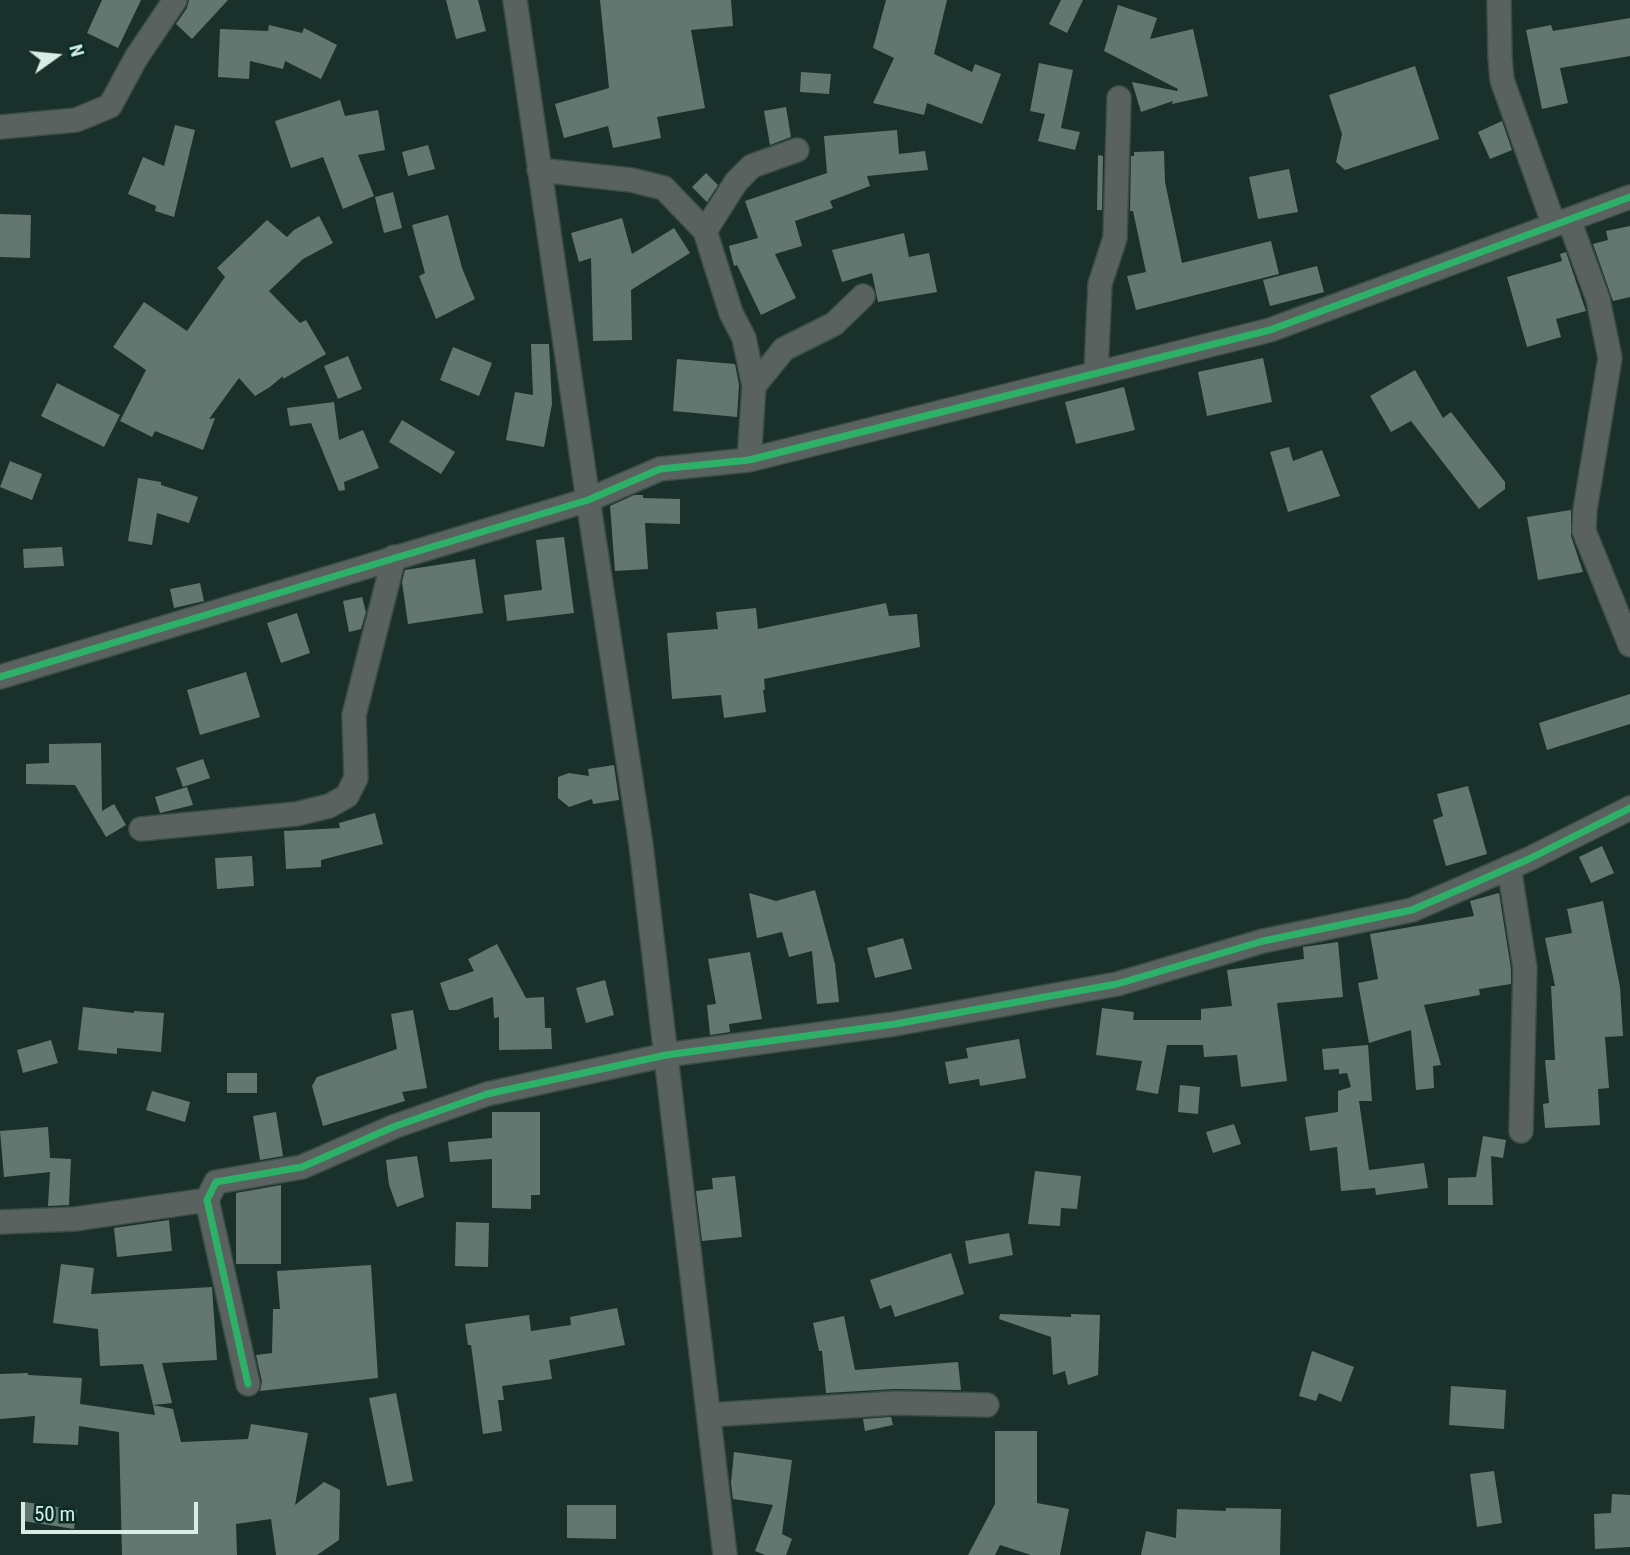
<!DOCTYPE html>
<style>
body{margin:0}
#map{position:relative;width:1630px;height:1555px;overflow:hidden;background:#1a302a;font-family:"Roboto Condensed",sans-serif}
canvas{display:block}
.north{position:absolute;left:21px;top:21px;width:70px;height:70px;-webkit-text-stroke:5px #062e24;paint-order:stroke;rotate:75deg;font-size:19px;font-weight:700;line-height:28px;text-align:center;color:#d9ede6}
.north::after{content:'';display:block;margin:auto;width:24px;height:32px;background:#d9ede6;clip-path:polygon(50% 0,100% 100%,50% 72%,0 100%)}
.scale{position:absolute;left:21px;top:1502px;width:177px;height:32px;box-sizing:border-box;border:4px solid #d9ede6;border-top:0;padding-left:9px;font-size:21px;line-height:24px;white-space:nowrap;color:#d9ede6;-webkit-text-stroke:5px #062e24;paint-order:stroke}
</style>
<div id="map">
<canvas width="1630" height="1555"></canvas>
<div class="north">N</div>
<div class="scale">50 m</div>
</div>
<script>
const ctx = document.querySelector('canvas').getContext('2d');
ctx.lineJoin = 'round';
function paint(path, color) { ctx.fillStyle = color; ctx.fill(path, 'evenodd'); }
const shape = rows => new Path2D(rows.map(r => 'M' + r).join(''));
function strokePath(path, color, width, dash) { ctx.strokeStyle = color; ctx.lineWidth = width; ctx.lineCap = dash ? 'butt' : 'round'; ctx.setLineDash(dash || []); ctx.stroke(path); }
const building = shape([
 [102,0,141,0,118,48,87,33],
 [189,0,228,0,192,39,176,24,187,8],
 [446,0,478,0,486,31,456,39],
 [600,0,731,0,733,26,691,30,705,108,657,117,661,138,613,148,608,126,564,138,555,104,609,88],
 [886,0,947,0,934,54,972,72,975,64,1001,74,982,124,927,103,924,115,873,103,894,58,873,48],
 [1061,0,1083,0,1067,33,1049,24],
 [1118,5,1157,18,1150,39,1193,29,1208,96,1172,104,1173,101,1141,112,1132,82,1177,91,1178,89,1104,51],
 [1630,18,1630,56,1560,68,1568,103,1542,109,1526,30,1551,25,1553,31],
 [269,25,302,33,304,28,337,45,321,79,285,61,283,69,250,61,249,79,218,77,220,29,268,31],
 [1039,63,1073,70,1061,128,1080,132,1075,150,1038,141,1045,114,1030,111],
 [1415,66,1439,139,1345,170,1336,162,1342,134,1329,95],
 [801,72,831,74,829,94,800,92],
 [340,100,345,116,378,110,385,150,358,155,374,196,343,209,323,157,291,168,275,121],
 [786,107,791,137,770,145,764,111],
 [1502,121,1512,150,1490,159,1478,132],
 [175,125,195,130,174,217,155,211,156,206,128,194,143,157,164,166],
 [897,130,899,154,925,151,928,170,867,176,870,186,830,201,833,208,795,221,802,246,775,254,796,298,761,315,737,265,734,266,729,246,758,238,745,201,827,173,824,136],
 [428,145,435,169,408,176,402,152],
 [1164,151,1165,182,1182,263,1271,241,1279,274,1136,310,1127,276,1146,272,1133,211,1130,211,1131,156,1134,156,1134,152],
 [1098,155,1103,156,1102,210,1097,210],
 [1289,169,1298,212,1258,219,1249,177],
 [706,173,718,185,707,202,692,187],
 [393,192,402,228,384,233,375,197],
 [0,214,31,215,30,258,0,257],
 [448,215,462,268,475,299,436,319,419,276,425,273,412,225],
 [319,216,333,243,303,259,269,291,300,323,306,320,326,354,283,379,283,376,270,387,255,396,239,378,209,419,215,418,203,450,155,431,152,437,120,421,146,370,113,347,144,302,187,331,225,277,217,268,267,220,287,237,294,230],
 [622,218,632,254,674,228,690,253,631,290,632,340,593,341,591,258,579,262,571,233],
 [1630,226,1630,297,1613,301,1593,244,1608,240,1606,231],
 [904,233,909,257,929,253,937,292,878,302,872,273,842,282,832,250],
 [1566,252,1586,311,1556,319,1561,337,1527,347,1507,277,1562,261,1560,254],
 [1317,266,1324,292,1270,306,1263,280],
 [531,344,549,344,552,404,544,447,506,440,515,392,533,395],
 [453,347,492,363,479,396,440,380],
 [348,356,362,389,338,399,324,366],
 [1263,358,1272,402,1207,416,1198,372],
 [677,359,735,364,739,385,737,417,673,411],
 [1415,370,1443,418,1451,412,1505,482,1505,489,1479,509,1411,421,1391,432,1370,396],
 [57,383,120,415,104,447,41,416],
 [1124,387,1135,430,1076,444,1065,402],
 [334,402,339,440,363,430,379,468,344,482,345,490,339,491,311,423,290,426,287,408],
 [402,420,455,452,441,474,389,442],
 [1289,447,1293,461,1322,450,1340,496,1288,512,1270,452],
 [10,461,42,474,32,500,0,487],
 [138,478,161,482,161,485,198,497,189,523,157,513,152,545,128,541],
 [634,495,643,495,643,498,680,499,680,524,645,523,648,569,615,571,610,506],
 [1571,510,1571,536,1583,572,1538,580,1527,517],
 [564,537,574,613,507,621,504,595,542,590,536,540],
 [62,547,64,566,24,568,23,549],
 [475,559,483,613,408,624,402,582,405,570],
 [200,583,204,601,174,608,170,589],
 [362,597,366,612,361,629,349,632,343,601],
 [886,603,889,616,917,614,920,647,764,679,765,690,763,690,766,712,724,718,721,695,672,699,667,633,718,629,716,612,756,608,758,629],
 [297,613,310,653,281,663,267,623],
 [246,672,260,717,200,735,187,690],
 [1630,694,1630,724,1547,750,1539,723],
 [101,743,102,811,114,804,126,825,106,837,75,785,26,784,26,764,49,763,49,744],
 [203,759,210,778,183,787,176,768],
 [614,765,619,800,593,804,592,799,569,807,558,798,558,777,569,773,589,776,588,769],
 [1468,786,1487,854,1446,866,1433,820,1443,816,1437,794],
 [187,787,193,805,160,813,155,797],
 [375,813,383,844,321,860,321,867,286,869,284,831,340,828,339,823],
 [1602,846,1614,873,1591,883,1579,857],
 [252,856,254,886,217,889,215,858],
 [815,890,835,964,839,1002,817,1004,812,951,789,957,782,932,757,938,749,893,776,901],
 [1499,893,1511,969,1511,984,1479,989,1480,995,1424,1005,1441,1065,1433,1066,1434,1088,1416,1090,1411,1030,1369,1043,1358,983,1378,979,1370,934,1474,916,1470,901],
 [1603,901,1620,987,1623,1036,1605,1037,1609,1088,1598,1089,1600,1125,1545,1128,1543,1104,1549,1103,1545,1060,1555,1060,1551,986,1555,986,1545,938,1572,933,1567,909],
 [903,938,912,969,875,978,867,948],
 [1338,942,1343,997,1277,1003,1287,1081,1241,1087,1237,1055,1204,1057,1203,1045,1167,1045,1158,1094,1136,1090,1142,1061,1096,1055,1102,1008,1134,1012,1133,1020,1201,1020,1201,1009,1232,1006,1227,970,1304,959,1303,947],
 [497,944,526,998,544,997,545,1028,551,1028,552,1049,499,1050,499,1017,494,1018,493,997,457,1010,449,1010,440,983,474,971,468,959],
 [750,952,762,1019,729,1024,730,1032,710,1035,707,1005,716,1004,708,959],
 [605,980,614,1015,586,1023,576,988],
 [83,1007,134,1013,134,1011,164,1013,161,1052,117,1048,117,1054,78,1050],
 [413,1010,427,1088,402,1092,405,1101,323,1126,312,1086,317,1077,397,1049,391,1014],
 [1019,1039,1026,1078,980,1086,979,1079,949,1084,945,1062,968,1058,966,1048],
 [51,1040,58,1063,23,1073,17,1050],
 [1368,1045,1372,1101,1359,1101,1369,1170,1424,1163,1428,1188,1376,1195,1375,1188,1341,1191,1337,1147,1310,1151,1305,1117,1338,1112,1338,1091,1351,1087,1347,1073,1339,1074,1339,1069,1324,1070,1322,1049],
 [227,1073,257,1073,257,1093,227,1093],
 [1180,1085,1200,1087,1198,1114,1178,1112],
 [152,1091,190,1102,185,1122,146,1110],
 [276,1112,283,1156,260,1160,253,1116],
 [492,1112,540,1112,540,1195,531,1195,531,1209,492,1208,492,1159,450,1162,448,1142,492,1138],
 [1234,1124,1241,1144,1213,1153,1206,1132],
 [48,1127,50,1158,71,1159,69,1205,48,1206,50,1172,4,1177,0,1131],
 [1483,1136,1506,1140,1503,1158,1491,1156,1493,1205,1448,1205,1448,1178,1476,1177],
 [417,1156,424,1197,397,1207,389,1185,386,1160],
 [1035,1171,1081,1176,1077,1209,1061,1208,1060,1226,1028,1224],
 [735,1176,742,1237,702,1241,696,1191,713,1189,712,1178],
 [281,1185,281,1264,236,1264,236,1193],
 [169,1220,172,1251,117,1257,114,1228],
 [456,1222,489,1223,488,1267,455,1266],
 [1009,1233,1013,1255,969,1264,965,1241],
 [951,1253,964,1294,895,1317,891,1305,880,1309,870,1280],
 [61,1264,94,1268,91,1294,212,1287,217,1360,162,1363,172,1403,153,1405,143,1364,100,1366,98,1329,53,1323],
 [371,1265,378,1378,260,1391,262,1382,256,1355,272,1353,273,1309,280,1309,277,1271],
 [617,1308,625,1345,549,1360,552,1379,502,1386,504,1400,498,1400,502,1431,483,1434,471,1345,468,1345,465,1324,529,1315,531,1331,571,1325,570,1317],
 [1000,1314,1071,1317,1071,1314,1100,1315,1098,1375,1068,1385,1065,1371,1053,1375,1051,1337,999,1319],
 [844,1316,855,1370,958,1362,961,1390,894,1389,826,1393,822,1351,819,1351,813,1323],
 [1312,1351,1354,1367,1341,1402,1319,1393,1316,1401,1299,1396],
 [28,1373,28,1375,82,1378,80,1404,155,1415,153,1405,173,1409,181,1442,248,1439,251,1424,308,1433,295,1505,324,1482,340,1490,339,1540,317,1555,276,1555,271,1519,236,1524,237,1555,122,1555,119,1432,79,1426,78,1445,33,1443,35,1416,0,1419,0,1374],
 [1451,1386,1506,1390,1504,1429,1449,1425],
 [396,1393,413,1481,387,1486,369,1398],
 [891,1417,893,1425,865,1431,863,1419],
 [995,1431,1037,1431,1037,1503,1069,1509,1060,1555,1031,1555,1000,1545,995,1555,968,1555,995,1504],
 [734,1452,792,1460,782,1534,792,1539,786,1555,765,1555,755,1551,773,1505,733,1499,731,1483],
 [1494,1471,1502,1523,1477,1527,1470,1474],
 [1612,1494,1630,1495,1630,1547,1595,1549,1594,1514,1611,1513],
 [25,1502,77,1510,74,1529,23,1521],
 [567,1505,616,1505,616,1539,567,1538],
 [1226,1508,1281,1509,1280,1555,1141,1555,1146,1531,1176,1538,1177,1509,1226,1511]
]);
const minor = shape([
 [515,0,588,500,641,845,725,1555],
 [1499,0,1500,57,1502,80,1554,225],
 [0,127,76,120,110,106,136,58,175,0],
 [539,170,631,180,664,188,705,231,731,313,744,338,754,386,749,460],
 [1569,220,1598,299,1610,358,1585,510,1584,531,1630,645],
 [705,231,736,182,752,166,797,150],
 [1096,373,1100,284,1115,238,1119,98],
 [754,386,784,349,834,324,863,296],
 [0,677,588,500,660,469,749,460,1270,330,1630,197],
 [141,829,296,814,329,806,347,796,356,778,354,715,394,557],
 [1509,867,1525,968,1521,1131],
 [0,1222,75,1219,207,1200],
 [248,1384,207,1200,216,1182,302,1167,393,1127,487,1094,666,1055,895,1024,1117,984,1263,941,1412,910,1529,859,1630,808],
 [709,1415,895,1403,987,1405]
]);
const cycleway = shape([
 [0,677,588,500,660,469,749,460,1270,330,1630,197],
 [248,1384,207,1200,216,1182,302,1167,393,1127,487,1094,666,1055,895,1024,1117,984,1263,941,1412,910,1529,859,1630,808]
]);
paint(building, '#647670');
strokePath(minor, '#3a4d47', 26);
strokePath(minor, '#5a6260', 23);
strokePath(cycleway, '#2db169', 7);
</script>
